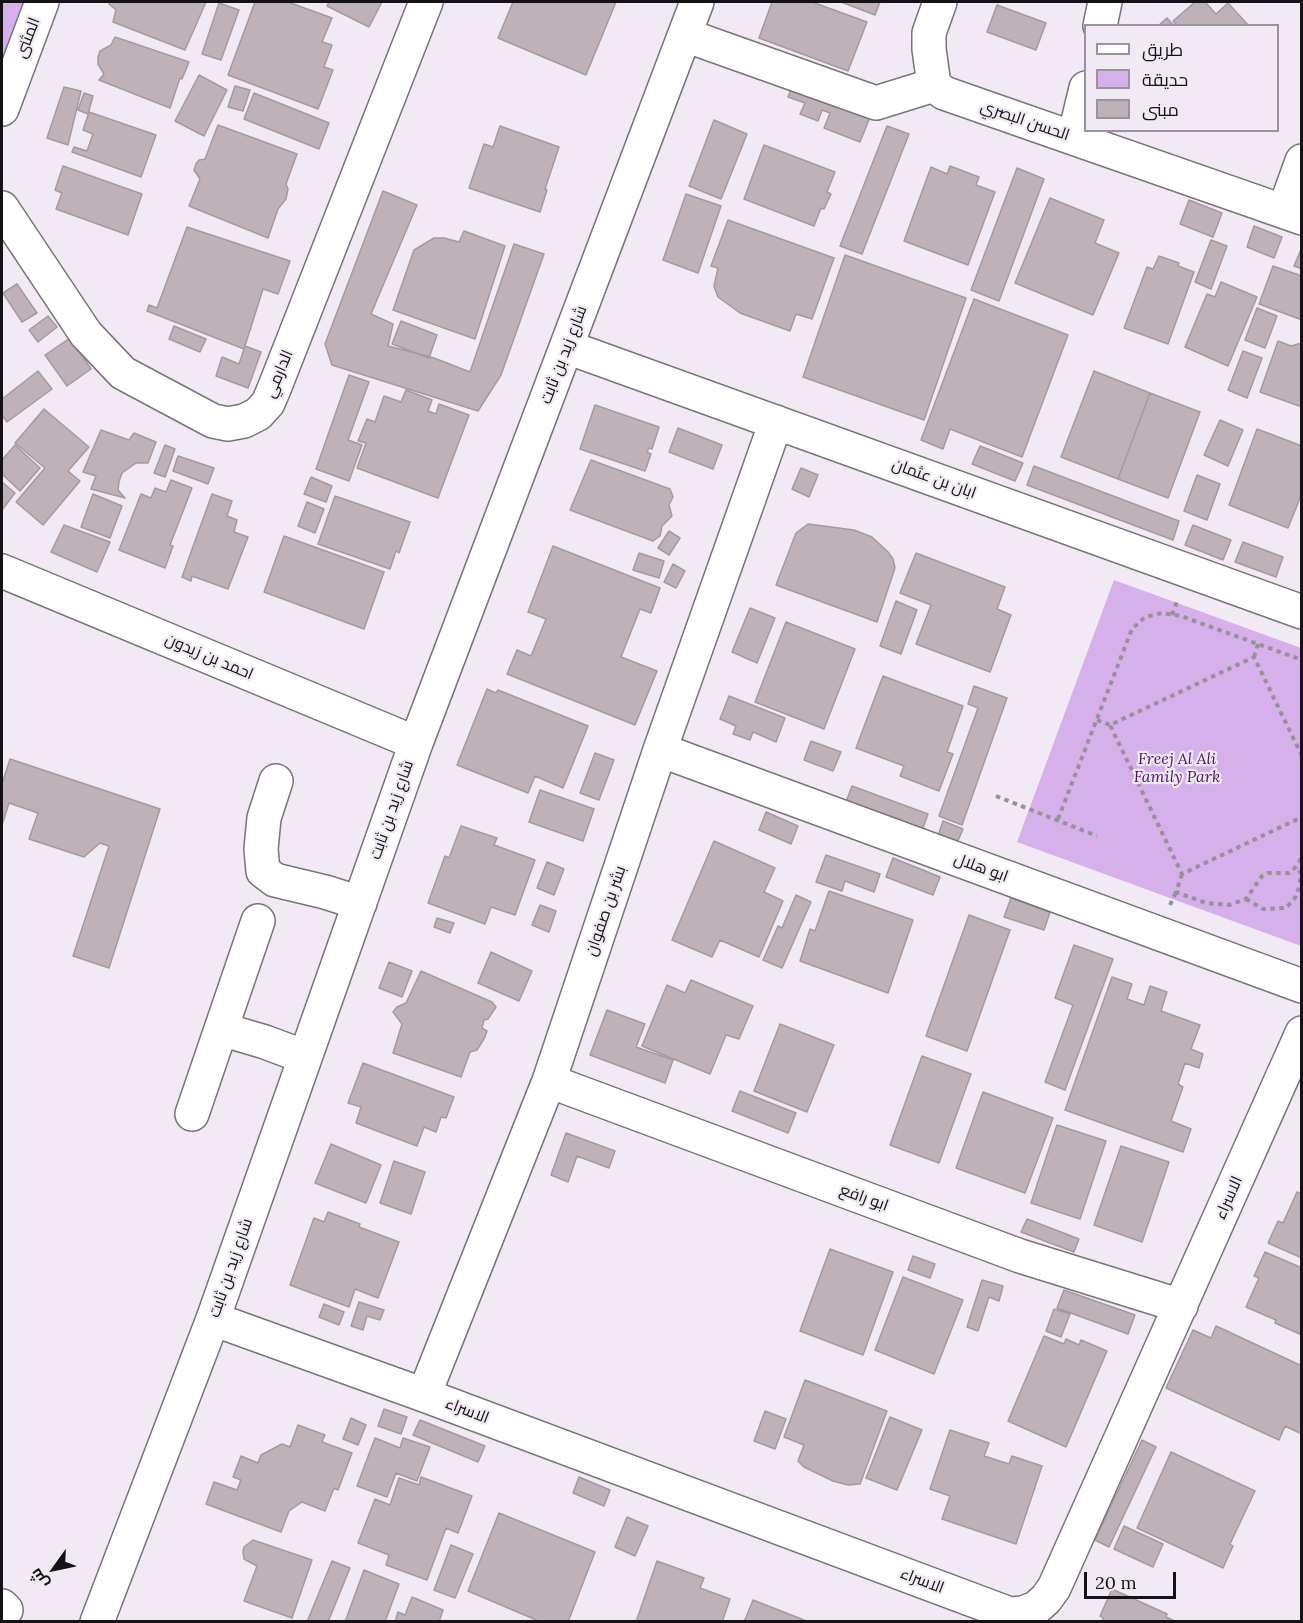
<!DOCTYPE html>
<meta charset="utf-8">
<style>
body{margin:0}
#map{position:relative;width:1303px;height:1623px;overflow:hidden;background:#f1eaf5;font-family:Lora,Cairo,serif}
canvas{display:block}
.frame{position:absolute;inset:0;border:3px solid #141215;pointer-events:none}
.legend{position:absolute;left:1084px;top:24px;width:195px;height:108px;box-sizing:border-box;background:#f1eaf5;border:2px solid #99949b;margin:0;padding:8px 10px;list-style:none;font-size:18px;color:#141215}
.legend li{display:flex;align-items:center;gap:12px;height:30px}
.legend b{width:30px;border:2px solid #99949b}
.north{position:absolute;left:24px;top:1539px;width:60px;height:60px;-webkit-text-stroke:4px #f1eaf5;paint-order:stroke;rotate:237deg;font-size:16px;font-weight:700;line-height:24px;text-align:center;color:#141215}
.north::after{content:'';display:block;margin:auto;width:21px;height:27px;background:#141215;clip-path:polygon(50% 0,100% 100%,50% 72%,0 100%)}
.scale{position:absolute;left:1084px;top:1572px;width:92px;height:27px;box-sizing:border-box;border:3px solid #141215;border-top:0;padding-left:8px;font-size:18px;line-height:21px;white-space:nowrap;color:#141215;-webkit-text-stroke:4px #f1eaf5;paint-order:stroke}
</style>
<div id="map">
<canvas width="1303" height="1623"></canvas>
<div class="frame"></div>
<ul class="legend">
<li><b style="height:8px;background:#fff"></b>طريق</li>
<li><b style="height:16px;background:#d5b0ea"></b>حديقة</li>
<li><b style="height:16px;background:#beb2b8"></b>مبنى</li>
</ul>
<div class="north">ش</div>
<div class="scale">20 m</div>
</div>
<script>
const ctx = document.querySelector('canvas').getContext('2d');
ctx.lineJoin = 'round';
function paint(path, color) { ctx.fillStyle = color; ctx.fill(path, 'evenodd'); }
const shape = rows => new Path2D(rows.map(r => 'M' + r).join(''));
function strokePath(path, color, width, dash) { ctx.strokeStyle = color; ctx.lineWidth = width; ctx.lineCap = dash ? 'butt' : 'round'; ctx.setLineDash(dash || []); ctx.stroke(path); }
function drawText(font, color, halo, rows, align = 'center') {
  ctx.font = font + ' Lora,Cairo,serif'; ctx.lineWidth = 4.5; ctx.setLineDash([]); ctx.textBaseline = 'middle'; ctx.strokeStyle = halo; ctx.fillStyle = color; for (const [text, x, y, turn = 0] of rows) {
    ctx.save(); ctx.translate(x, y); ctx.rotate((+turn || 0) * Math.PI / 180); ctx.textAlign = isNaN(turn) ? turn : align; if (halo) ctx.strokeText(text, 0, 0); ctx.fillText(text, 0, 0); ctx.restore();
  }
}
const green = shape([
 [2,2,35,2,2,88],
 [1114,580,1301,648,1301,946,1017,842]
]);
const building = shape([
 [109,2,206,2,185,50,113,22,116,10,109,4,109,2],
 [255,2,288,2,332,18,322,42,332,45,324,67,333,70,318,109,228,75,255,2],
 [329,2,382,2,369,27,327,6,329,2],
 [513,2,616,2,586,75,498,38,513,2],
 [772,2,812,2,867,22,848,71,759,38,772,2],
 [841,2,880,2,875,15,841,2],
 [1195,2,1205,2,1216,14,1228,3,1249,26,1177,26,1173,21,1195,2],
 [219,3,239,10,221,60,202,54,219,3],
 [997,5,1046,23,1036,50,987,32,997,5],
 [1167,18,1174,26,1158,26,1167,18],
 [115,37,189,62,182,79,180,78,170,108,99,80,104,74,98,64,98,57,100,51,111,45,115,37],
 [199,75,227,90,204,136,175,121,199,75],
 [235,86,250,90,243,111,228,107,235,86],
 [792,86,870,117,860,142,824,128,830,113,822,110,818,121,800,114,805,103,788,97,792,86],
 [64,87,81,91,68,145,47,138,64,87],
 [84,93,93,96,88,114,78,110,84,93],
 [254,93,329,123,319,149,244,119,254,93],
 [89,112,156,135,141,177,72,152,74,147,87,151,93,134,83,130,89,112],
 [714,120,747,134,721,199,689,186,714,120],
 [218,125,297,154,286,184,288,189,286,199,278,209,268,238,189,206,200,179,194,170,196,164,199,160,205,159,218,125],
 [500,126,559,147,545,189,547,190,540,212,469,188,484,144,493,147,500,126],
 [887,126,909,134,862,254,840,246,887,126],
 [764,145,835,172,827,192,831,194,824,209,821,208,814,226,744,199,764,145],
 [63,166,142,194,128,235,56,209,62,193,55,190,63,166],
 [950,166,979,177,976,185,995,192,968,265,904,241,931,167,947,174,950,166],
 [1017,168,1044,179,999,301,971,290,1017,168],
 [383,191,417,205,371,314,393,324,388,346,434,358,470,372,514,244,544,254,501,375,478,411,332,365,325,344,383,191],
 [686,194,721,206,698,273,663,260,686,194],
 [1050,198,1104,220,1095,243,1119,253,1093,315,1015,283,1050,198],
 [1189,200,1222,213,1213,237,1180,224,1189,200],
 [728,220,834,258,812,319,796,314,790,331,740,313,718,297,714,286,718,268,711,266,728,220],
 [1254,226,1282,237,1274,258,1247,247,1254,226],
 [187,227,290,261,278,294,263,289,244,349,147,311,149,305,157,308,187,227],
 [464,231,505,246,475,339,393,310,414,250,434,238,444,238,459,242,464,231],
 [1211,240,1227,246,1211,289,1195,282,1211,240],
 [1302,247,1302,269,1294,266,1302,247],
 [845,255,966,298,924,420,803,377,845,255],
 [1159,256,1179,263,1178,266,1194,272,1168,344,1124,328,1147,267,1153,269,1159,256],
 [1273,266,1302,276,1302,320,1259,304,1273,266],
 [1221,282,1257,297,1228,366,1185,347,1207,294,1215,297,1221,282],
 [17,284,37,313,22,322,3,293,17,284],
 [974,299,1068,335,1022,457,950,429,943,449,921,440,974,299],
 [1257,308,1277,316,1265,348,1245,340,1257,308],
 [48,316,57,327,38,342,29,330,48,316],
 [401,321,437,335,429,358,392,344,401,321],
 [174,326,206,339,200,352,169,339,174,326],
 [70,338,91,369,67,386,45,355,70,338],
 [1278,341,1291,346,1302,343,1302,407,1260,392,1278,341],
 [245,346,261,352,248,388,216,376,222,357,239,364,245,346],
 [1243,351,1262,358,1247,398,1228,390,1243,351],
 [38,371,52,389,7,422,2,415,2,399,38,371],
 [1094,371,1150,393,1118,479,1061,457,1094,371],
 [349,375,369,382,348,440,362,445,349,481,316,469,349,375],
 [406,390,432,400,428,411,436,414,439,404,469,415,438,498,357,468,366,443,358,441,367,419,375,422,384,396,401,402,406,390],
 [1150,393,1200,412,1168,498,1118,479,1150,393],
 [595,405,659,427,652,449,649,448,647,452,651,454,645,471,580,449,595,405],
 [44,409,89,447,68,471,80,481,43,525,16,502,45,468,15,443,44,409],
 [1220,420,1243,430,1228,466,1204,455,1220,420],
 [678,428,722,445,713,469,669,452,678,428],
 [1257,429,1302,446,1302,493,1288,528,1229,505,1257,429],
 [101,430,129,440,134,433,156,442,148,463,136,463,122,473,119,482,118,490,125,498,91,489,96,476,83,472,101,430],
 [15,445,40,468,20,491,2,474,2,460,15,445],
 [165,445,175,449,165,477,154,473,165,445],
 [980,446,1023,463,1015,481,972,464,980,446],
 [178,456,214,468,208,484,173,471,178,456],
 [591,460,670,489,673,497,669,505,672,516,662,526,660,536,653,541,570,510,591,460],
 [1034,466,1179,521,1173,540,1027,485,1034,466],
 [801,468,818,475,809,497,792,489,801,468],
 [1197,475,1220,484,1207,520,1184,511,1197,475],
 [311,477,332,486,326,502,304,494,311,477],
 [171,480,192,488,170,545,173,546,165,568,119,550,141,494,151,498,155,488,166,492,171,480],
 [2,482,15,493,2,510,2,482],
 [93,494,122,506,110,538,81,527,93,494],
 [212,494,232,501,227,516,237,520,234,532,248,537,228,589,192,576,191,581,182,577,212,494],
 [335,496,410,522,399,553,396,551,390,569,318,544,335,496],
 [307,502,324,509,315,533,298,526,307,502],
 [808,524,854,530,872,537,888,552,893,559,895,568,877,622,776,585,796,533,808,524],
 [64,525,110,542,97,572,51,552,64,525],
 [1193,525,1231,540,1223,560,1185,545,1193,525],
 [669,531,680,538,669,555,658,548,669,531],
 [284,536,384,572,364,629,264,592,284,536],
 [1243,542,1283,557,1276,577,1235,562,1243,542],
 [553,546,660,588,651,613,640,609,621,657,657,671,635,725,507,674,517,650,531,656,546,619,528,612,553,546],
 [639,553,664,561,659,578,633,570,639,553],
 [916,553,1005,587,997,609,1011,615,990,672,916,644,931,605,900,593,916,553],
 [673,564,685,571,676,588,664,582,673,564],
 [896,601,917,610,901,654,880,646,896,601],
 [750,608,775,618,757,663,732,652,750,608],
 [786,622,855,649,824,729,755,702,786,622],
 [883,676,963,706,947,752,953,754,939,791,900,776,904,766,856,748,883,676],
 [974,686,1007,698,962,825,939,816,978,708,968,704,974,686],
 [487,689,496,693,498,690,588,726,563,788,535,776,528,793,457,765,487,689],
 [729,696,785,718,776,742,753,732,750,740,733,734,736,726,720,719,729,696],
 [811,741,841,752,833,771,804,760,811,741],
 [595,753,614,760,599,800,580,793,595,753],
 [10,759,160,809,109,968,73,956,109,846,100,843,84,857,29,839,38,813,9,803,2,825,2,784,10,759],
 [852,786,928,814,922,831,846,802,852,786],
 [540,790,594,809,583,841,529,822,540,790],
 [766,812,798,826,791,844,759,830,766,812],
 [943,821,963,829,957,843,938,836,943,821],
 [461,826,497,838,494,845,535,860,515,915,491,907,485,924,428,903,445,856,449,858,461,826],
 [714,841,775,868,764,892,783,901,759,957,720,940,712,957,672,940,714,841],
 [826,855,880,874,874,892,845,881,842,891,816,882,826,855],
 [893,858,940,877,933,895,886,877,893,858],
 [547,862,564,869,554,895,537,888,547,862],
 [829,891,913,920,888,993,800,961,810,929,815,931,829,891],
 [796,895,811,902,782,968,763,960,778,926,782,928,796,895],
 [1011,898,1050,912,1044,930,1004,917,1011,898],
 [540,905,556,911,549,932,532,925,540,905],
 [969,915,1010,930,967,1051,926,1036,969,915],
 [437,918,454,923,450,933,434,927,437,918],
 [1074,945,1113,959,1065,1090,1045,1082,1073,1005,1055,998,1074,945],
 [491,952,532,971,519,1001,478,983,491,952],
 [389,962,412,971,402,997,379,988,389,962],
 [421,971,492,1002,496,1007,488,1019,484,1020,482,1028,487,1031,485,1037,477,1050,470,1052,461,1077,393,1053,402,1024,393,1012,397,1007,406,1003,421,971],
 [1112,977,1132,984,1127,999,1144,1005,1150,986,1167,992,1161,1011,1200,1025,1191,1049,1203,1054,1199,1068,1185,1063,1178,1084,1183,1087,1171,1121,1191,1129,1183,1152,1065,1110,1112,977],
 [691,980,753,1006,739,1039,726,1035,710,1074,642,1046,667,985,685,993,691,980],
 [607,1010,645,1024,636,1047,673,1060,665,1083,590,1055,607,1010],
 [780,1024,834,1045,807,1112,754,1091,780,1024],
 [922,1056,971,1074,939,1163,890,1145,922,1056],
 [363,1063,454,1097,446,1118,441,1117,436,1132,424,1127,417,1146,356,1123,361,1107,348,1103,363,1063],
 [740,1091,796,1113,788,1133,732,1111,740,1091],
 [983,1092,1053,1118,1025,1193,956,1168,983,1092],
 [1057,1125,1106,1141,1080,1219,1031,1203,1057,1125],
 [566,1133,615,1151,609,1168,577,1156,568,1182,551,1175,566,1133],
 [331,1144,381,1165,366,1203,315,1183,331,1144],
 [1121,1146,1169,1162,1142,1242,1094,1225,1121,1146],
 [394,1161,425,1172,411,1214,380,1203,394,1161],
 [1297,1192,1302,1194,1302,1258,1268,1243,1278,1221,1283,1223,1297,1192],
 [328,1212,360,1224,359,1227,399,1242,378,1298,355,1289,349,1307,290,1285,314,1218,324,1222,328,1212],
 [1027,1219,1079,1239,1074,1252,1021,1232,1027,1219],
 [830,1249,893,1272,863,1355,800,1331,830,1249],
 [1265,1252,1302,1268,1302,1335,1275,1323,1276,1320,1246,1307,1259,1278,1254,1276,1265,1252],
 [913,1256,935,1264,930,1278,908,1270,913,1256],
 [903,1277,963,1300,934,1374,875,1350,903,1277],
 [982,1280,1003,1286,999,1301,989,1297,978,1331,967,1327,982,1280],
 [1064,1290,1135,1315,1128,1334,1057,1308,1064,1290],
 [359,1302,384,1310,380,1320,367,1316,363,1330,351,1326,359,1302],
 [324,1304,344,1312,339,1325,319,1317,324,1304],
 [1054,1309,1070,1314,1061,1337,1046,1331,1054,1309],
 [1216,1326,1302,1366,1302,1434,1285,1426,1279,1440,1166,1388,1193,1330,1211,1338,1216,1326],
 [1044,1336,1064,1344,1066,1339,1079,1345,1081,1340,1107,1351,1066,1447,1008,1421,1044,1336],
 [805,1380,887,1411,860,1484,848,1485,833,1481,804,1467,798,1461,804,1445,784,1437,805,1380],
 [384,1409,407,1417,401,1434,378,1426,384,1409],
 [765,1411,786,1419,775,1449,754,1441,765,1411],
 [890,1417,922,1430,897,1490,866,1478,890,1417],
 [351,1418,366,1425,358,1445,343,1439,351,1418],
 [420,1420,485,1446,478,1462,413,1435,420,1420],
 [298,1425,325,1435,322,1442,352,1453,338,1490,334,1488,325,1511,302,1502,289,1511,281,1532,206,1504,214,1482,237,1490,241,1480,233,1477,241,1456,258,1463,261,1455,282,1444,290,1447,298,1425],
 [950,1430,989,1443,984,1456,1009,1464,1012,1456,1042,1466,1016,1544,942,1519,950,1496,930,1489,950,1430],
 [375,1438,400,1448,403,1438,430,1447,417,1481,396,1473,387,1497,357,1486,375,1438],
 [1142,1440,1156,1447,1109,1547,1095,1540,1142,1440],
 [1171,1452,1255,1491,1230,1544,1233,1546,1223,1568,1137,1528,1171,1452],
 [421,1477,472,1496,458,1533,446,1528,427,1580,386,1565,389,1555,358,1543,375,1499,390,1505,399,1478,419,1485,421,1477],
 [579,1477,610,1490,604,1506,573,1493,579,1477],
 [499,1513,595,1552,568,1622,541,1622,468,1591,499,1513],
 [627,1517,648,1526,635,1556,615,1547,627,1517],
 [1124,1526,1163,1544,1153,1567,1114,1549,1124,1526],
 [253,1540,312,1560,292,1618,244,1601,257,1566,244,1559,243,1552,244,1547,253,1540],
 [451,1545,473,1554,455,1598,434,1590,451,1545],
 [332,1561,350,1568,328,1622,307,1622,332,1561],
 [657,1561,704,1578,700,1588,730,1599,722,1622,636,1622,657,1561],
 [364,1570,399,1584,385,1622,345,1622,364,1570],
 [1112,1589,1167,1614,1166,1617,1177,1622,1102,1622,1103,1618,1100,1616,1112,1589],
 [412,1597,443,1610,439,1622,395,1622,398,1612,405,1615,412,1597],
 [753,1600,804,1620,804,1622,744,1622,753,1600]
]);
const path = shape([
 [1172,615,1178,599],
 [1254,657,1258,644],
 [1097,720,1110,725],
 [1302,756,1254,657,1110,725,1182,874,1302,817],
 [996,796,1097,836],
 [1058,819,1132,629,1145,617,1162,613,1181,616,1302,660],
 [1182,874,1176,892,1206,903,1229,905,1246,899,1262,876,1268,873,1289,873,1297,866,1302,857],
 [1246,899,1263,909,1286,908,1295,898,1299,888,1301,874,1297,866],
 [1170,905,1176,892]
]);
const minor = shape([
 [940,2,929,33,929,49,934,85,944,93,1302,218],
 [1100,26,1105,2],
 [685,35,876,103,934,85],
 [2,109,42,2],
 [1074,138,1086,88],
 [2,208,86,334,123,373,213,421,228,424,244,421,258,414,268,403,274,389,426,2],
 [1284,211,1302,161],
 [567,347,1302,612],
 [2,571,416,743],
 [660,750,1302,986],
 [276,781,264,818,261,849,263,871,275,880,325,892,360,903],
 [221,1029,258,921],
 [549,1081,1020,1256,1181,1306],
 [192,1114,221,1029,265,1042,305,1057],
 [213,1319,424,1395,1010,1614,1023,1613,1036,1608,1046,1599,1054,1588,1302,1033],
 [424,1395,549,1081,660,750,776,422],
 [2,1606,6,1610],
 [97,1622,213,1319,416,743,697,2]
]);
const streetNames = [
 ["المثنى",28,38,-69],
 ["الحسن البصري",1025,121,19],
 ["شارع زيد بن ثابت",564,355,-69],
 ["الدارمي",279,374,-67],
 ["ابان بن عثمان",934,479,20],
 ["احمد بن زيدون",209,657,23],
 ["شارع زيد بن ثابت",392,810,-71],
 ["ابو هلال",981,868,20],
 ["بشر بن صفوان",606,911,-71],
 ["ابو رافع",864,1198,20],
 ["الاسراء",1229,1198,-66],
 ["شارع زيد بن ثابت",231,1268,-71],
 ["الاسراء",467,1411,21],
 ["الاسراء",922,1581,21]
];
const parkNames = [
 ["Freej Al Ali",1177,759],
 ["Family Park",1177,777]
];
paint(green, '#d5b0ea');
paint(building, '#beb2b8');
strokePath(building, '#a5999f', 1.5);
strokePath(minor, '#79737c', 36);
strokePath(path, '#969199', 4, [4.5, 4.5]);
strokePath(minor, '#fff', 33);
drawText('16px', '#141215', '#f1eaf5', streetNames);
drawText('italic 16px', '#4b1263', '#f1eaf5', parkNames);
</script>
